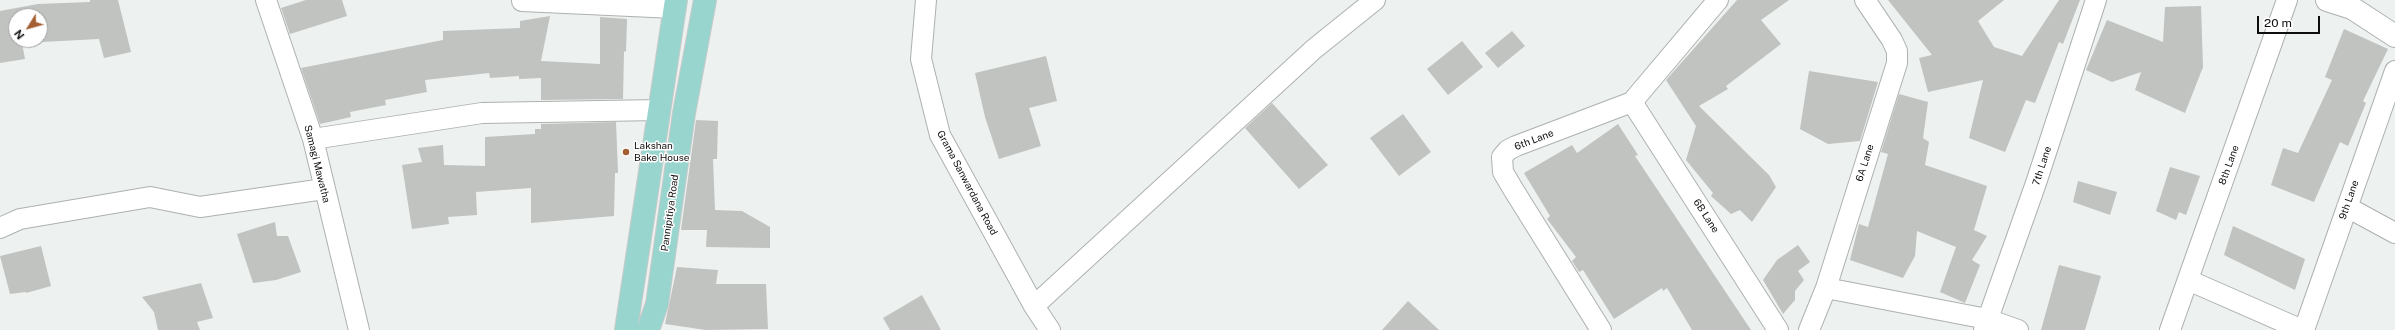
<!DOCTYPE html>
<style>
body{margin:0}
#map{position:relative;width:2395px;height:330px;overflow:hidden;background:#edf1ef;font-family:"Public Sans",sans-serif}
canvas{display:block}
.north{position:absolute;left:8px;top:8px;width:40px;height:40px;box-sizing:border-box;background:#fff;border:1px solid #9e9f9e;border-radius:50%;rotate:233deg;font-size:11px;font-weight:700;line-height:16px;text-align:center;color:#0d0e0d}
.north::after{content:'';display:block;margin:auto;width:14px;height:18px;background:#a35e31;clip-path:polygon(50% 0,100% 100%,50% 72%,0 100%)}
.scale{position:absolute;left:2257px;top:16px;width:63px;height:18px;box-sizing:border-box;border:2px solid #0d0e0d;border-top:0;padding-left:5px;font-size:12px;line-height:14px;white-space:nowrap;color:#0d0e0d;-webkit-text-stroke:3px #fff;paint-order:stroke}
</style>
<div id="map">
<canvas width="2395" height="330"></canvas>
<div class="north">N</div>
<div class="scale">20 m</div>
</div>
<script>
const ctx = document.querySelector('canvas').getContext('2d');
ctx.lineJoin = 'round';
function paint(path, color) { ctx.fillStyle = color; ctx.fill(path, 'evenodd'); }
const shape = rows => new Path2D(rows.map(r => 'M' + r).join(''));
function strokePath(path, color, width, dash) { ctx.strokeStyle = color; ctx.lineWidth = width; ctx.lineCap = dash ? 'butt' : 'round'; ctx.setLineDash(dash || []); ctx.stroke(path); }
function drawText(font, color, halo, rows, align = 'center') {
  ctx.font = font + ' "Public Sans",sans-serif'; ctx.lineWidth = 3; ctx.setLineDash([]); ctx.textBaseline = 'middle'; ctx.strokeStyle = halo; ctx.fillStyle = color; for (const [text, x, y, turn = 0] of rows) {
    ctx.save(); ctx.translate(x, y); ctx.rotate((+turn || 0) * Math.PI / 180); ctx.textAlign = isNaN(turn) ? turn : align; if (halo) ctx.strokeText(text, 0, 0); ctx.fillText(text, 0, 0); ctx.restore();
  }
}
const building = shape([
 [90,0,118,0,131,52,104,58,99,39,22,43,25,59,0,63,0,11,38,4,90,2],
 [16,16,40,16,40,40,16,40],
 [306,0,342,0,347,16,290,34,281,8],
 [1737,0,1789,0,1761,20,1781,44,1726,86,1728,89,1699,106,1769,175,1776,187,1752,222,1740,210,1731,214,1711,196,1713,193,1686,160,1696,126,1666,80],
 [1888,0,2004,0,1978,21,1994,47,2022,56,2059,0,2080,0,2063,44,2059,42,2035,103,2026,100,2005,152,1969,138,1983,80,1928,92,1919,58,1932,55],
 [2201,6,2203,67,2185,113,2135,90,2141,72,2112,82,2086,70,2107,20,2163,42,2165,7],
 [550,16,541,61,600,64,600,17,627,19,626,52,624,51,623,99,541,100,541,78,519,79,519,76,490,78,489,73,425,80,427,92,385,100,386,105,350,112,351,117,320,124,301,68,443,40,443,31,520,28,520,21],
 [2344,29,2388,49,2363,101,2366,103,2348,146,2340,142,2314,202,2271,185,2283,148,2298,153,2332,80,2325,77],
 [1512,31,1525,46,1498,68,1485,53],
 [1462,41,1483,67,1448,95,1427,69],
 [1046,56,1057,101,1029,108,1041,146,999,159,985,117,975,73],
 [1809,71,1878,82,1860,141,1828,144,1800,129],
 [1899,94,1928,102,1923,138,1929,142,1925,165,1987,186,1974,230,1987,236,1972,260,1980,265,1965,303,1940,292,1956,247,1917,231,1915,256,1903,278,1850,260,1859,224,1868,227,1888,154,1881,152],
 [1272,103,1328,165,1299,189,1245,128],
 [1403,114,1431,152,1399,176,1370,138],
 [696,120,718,121,717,159,713,159,715,210,742,211,770,227,770,248,706,247,707,230,681,230],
 [616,122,618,173,615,173,614,216,531,223,531,188,476,192,477,215,448,217,449,224,412,229,402,165,422,162,418,148,443,145,444,165,485,166,485,137,535,134,535,129,541,129,541,124],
 [1618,124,1638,155,1635,156,1751,330,1692,330,1667,288,1663,291,1662,288,1614,319,1583,270,1579,272,1572,261,1576,257,1547,219,1550,216,1524,173,1572,145,1577,153],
 [2170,167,2200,176,2186,215,2179,212,2176,220,2156,211],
 [2078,181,2117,192,2110,215,2073,202],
 [275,222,277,236,288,236,301,272,276,280,253,283,237,234],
 [2233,226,2305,259,2295,290,2224,255],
 [1798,245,1810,262,1798,271,1804,280,1795,291,1795,300,1783,314,1763,280,1777,260],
 [41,246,51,286,26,293,26,292,10,294,0,256],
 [2059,265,2101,276,2085,330,2041,330],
 [677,267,718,270,716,284,766,284,768,329,706,330,665,324],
 [201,283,213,318,197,322,200,330,158,330,154,312,142,297],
 [922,295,941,330,890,330,883,318],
 [1408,301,1439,330,1382,330]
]);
const minor = shape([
 [266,0,313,139,359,330],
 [926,0,921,59,940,135,1034,306,1050,330],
 [522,1,674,8],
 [1632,102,1778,330],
 [313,139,482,113,660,110],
 [2347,207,2395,233],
 [0,228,20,219,150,197,200,207,324,189],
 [2188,280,2302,330],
 [1826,288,1987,319,2018,330],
 [1034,306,1314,49,1375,0],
 [1601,330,1513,189,1503,172,1502,157,1508,150,1516,146,1632,102,1718,0],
 [1809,330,1826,288,1897,63,1897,51,1892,40,1865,0],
 [1984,330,2036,183,2096,0],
 [2170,330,2287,0],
 [2304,330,2395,71]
]);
const tertiary = shape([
 [2327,0,2352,8,2395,36]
]);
const primary = shape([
 [626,330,676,0],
 [648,330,657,304,684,113,705,0]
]);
const markers = [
 [626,152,4,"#a35e31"]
];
const streetNames = [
 ["6th Lane",1534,140,-21],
 ["6A Lane",1865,163,-72],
 ["Samagi Mawatha",317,164,76],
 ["8th Lane",2229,165,-70],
 ["7th Lane",2042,166,-72],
 ["Grama Sanwardana Road",967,183,62],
 ["9th Lane",2349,200,-71],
 ["Pannipitiya Road",670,213,-82],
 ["6B Lane",1706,216,57]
];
const poiNames = [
 ["Lakshan",634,146],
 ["Bake House",634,158]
];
paint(building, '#c0c3c0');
strokePath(minor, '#adb1af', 22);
strokePath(tertiary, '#adb1af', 24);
strokePath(primary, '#cacaca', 24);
strokePath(minor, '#fff', 20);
strokePath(tertiary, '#fff', 22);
strokePath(primary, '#98d5ce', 22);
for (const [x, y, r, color] of markers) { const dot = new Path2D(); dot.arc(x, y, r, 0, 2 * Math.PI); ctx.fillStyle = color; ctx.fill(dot); strokePath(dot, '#fff', 1.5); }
drawText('10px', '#0d0e0d', '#fff', streetNames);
drawText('10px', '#0d0e0d', '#fff', poiNames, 'left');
</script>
